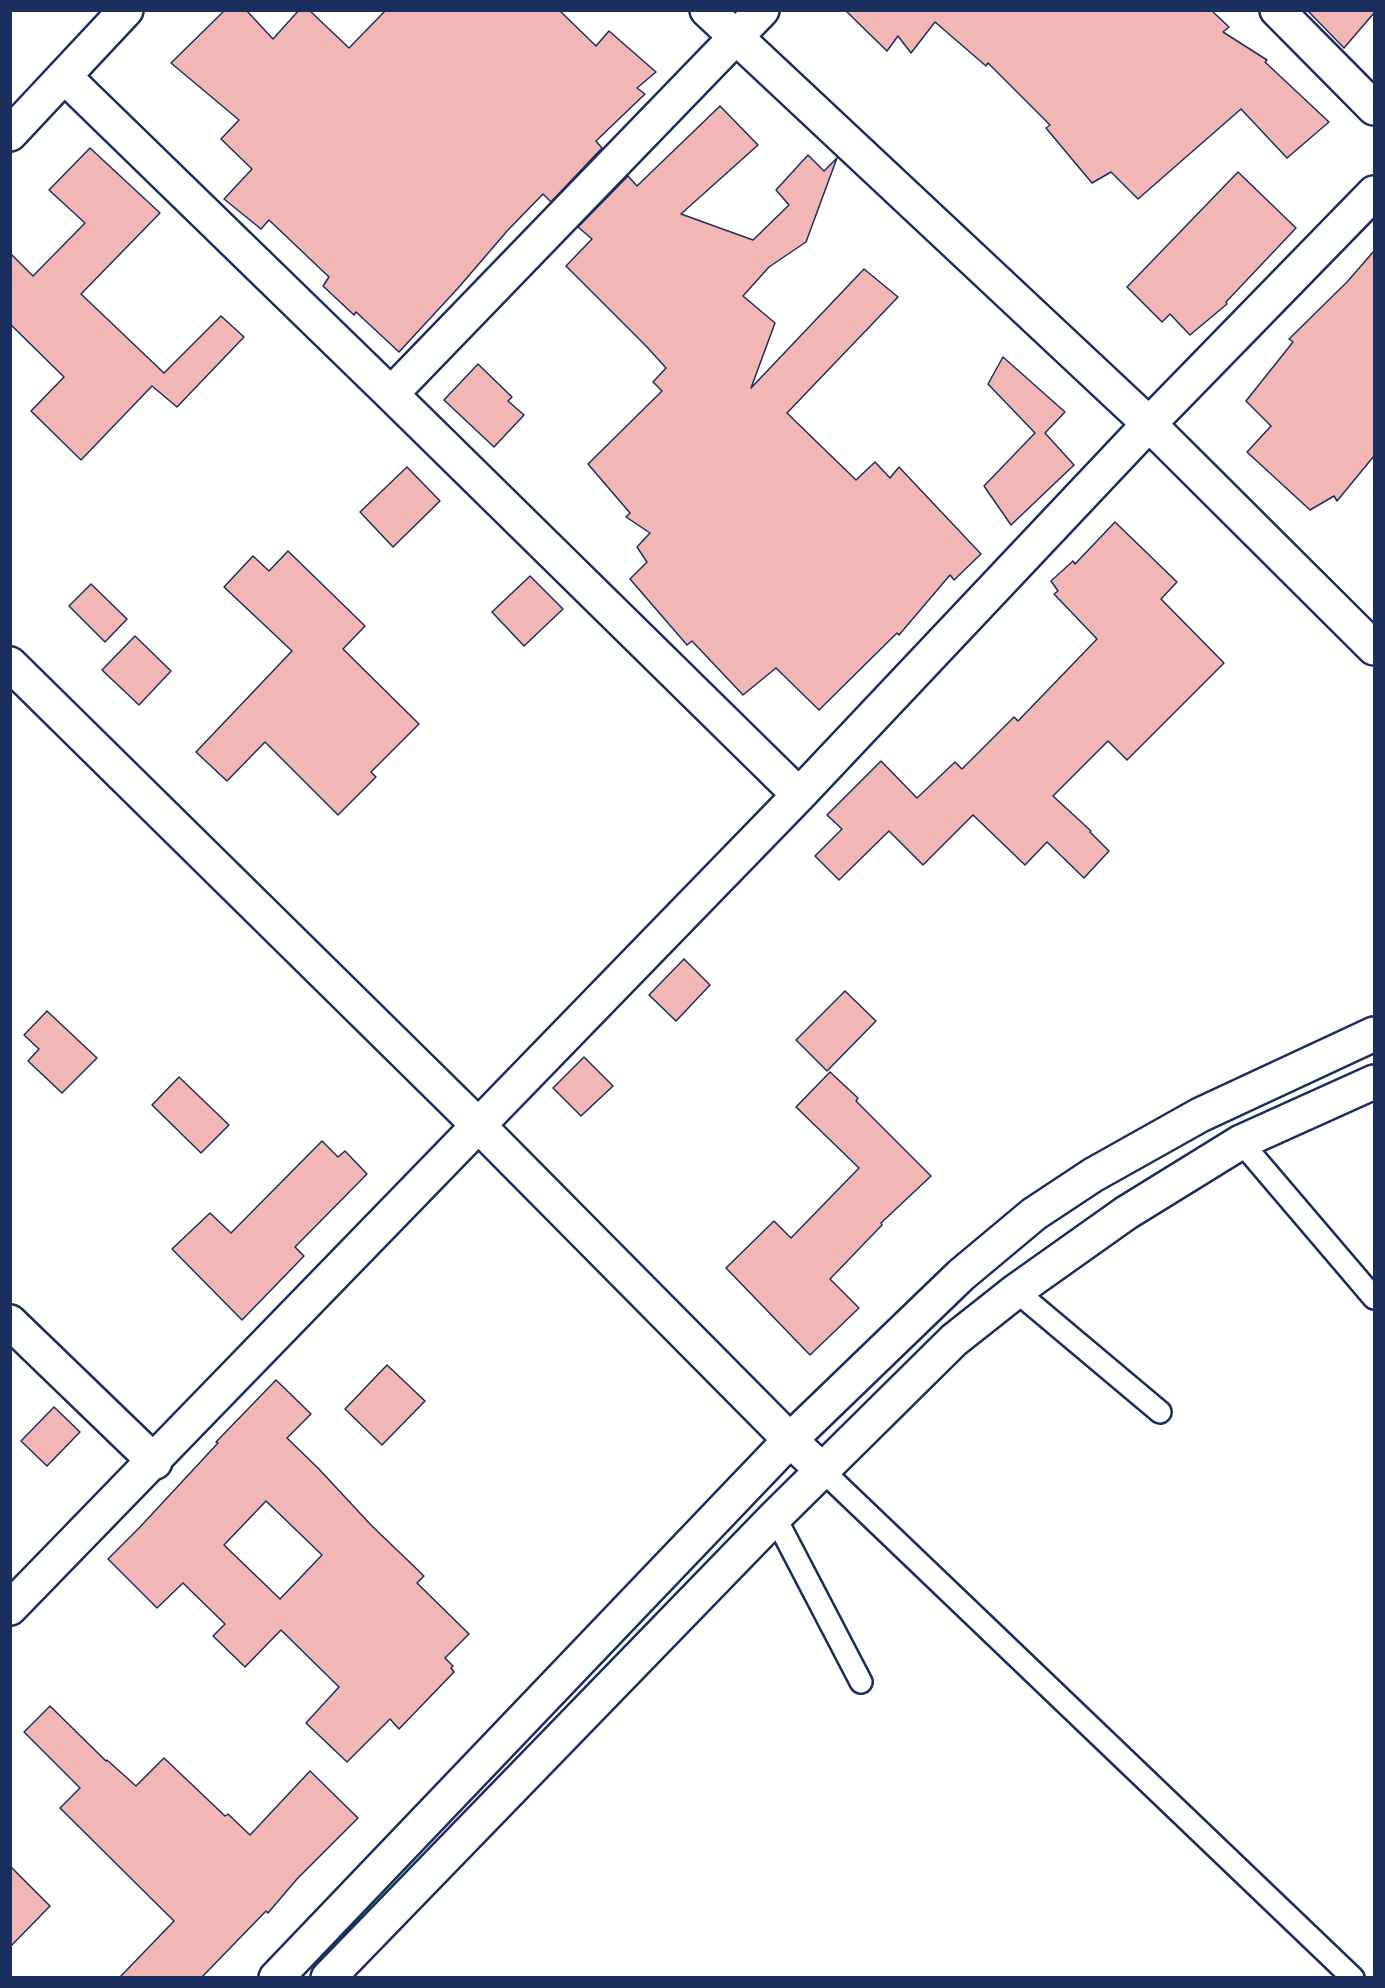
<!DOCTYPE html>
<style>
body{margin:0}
#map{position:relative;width:1385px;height:1988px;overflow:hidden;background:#fff;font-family:"Shantell Sans",sans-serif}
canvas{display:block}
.frame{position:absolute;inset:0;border:12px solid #1b2f5e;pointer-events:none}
</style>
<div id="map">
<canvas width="1385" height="1988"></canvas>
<div class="frame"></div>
</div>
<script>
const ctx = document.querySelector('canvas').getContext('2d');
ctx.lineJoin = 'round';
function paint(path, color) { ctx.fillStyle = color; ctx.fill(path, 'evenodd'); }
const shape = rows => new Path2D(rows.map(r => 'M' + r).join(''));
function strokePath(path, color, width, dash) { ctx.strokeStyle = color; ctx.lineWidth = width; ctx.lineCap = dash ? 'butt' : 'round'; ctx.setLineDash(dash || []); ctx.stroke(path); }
const building = shape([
 [225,10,246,10,273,39,299,10,309,10,349,48,386,10,559,10,596,46,609,31,656,72,637,88,645,94,596,141,602,148,551,202,543,194,508,230,459,287,399,352,356,312,354,315,323,286,329,277,269,220,261,229,224,199,252,169,221,139,239,120,171,63,225,10],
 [845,10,1211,10,1229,27,1223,32,1267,60,1265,62,1329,122,1287,158,1241,109,1138,199,1111,172,1092,183,1046,128,1050,125,988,63,986,66,935,22,911,53,898,36,887,51,845,10],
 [1307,10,1374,10,1374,13,1344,48,1307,10],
 [720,106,758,145,681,214,753,240,789,205,776,190,808,155,824,171,837,158,806,242,769,267,743,296,775,323,751,388,864,269,898,297,787,413,856,480,875,462,890,478,899,467,981,554,954,580,950,575,899,635,897,633,819,710,776,668,743,695,692,641,687,645,630,579,647,562,637,547,650,533,626,517,630,513,588,464,662,391,653,382,666,368,647,347,566,266,592,239,578,227,628,176,637,186,720,106],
 [90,148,160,213,81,294,164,373,221,316,244,337,177,407,152,386,81,460,31,411,64,377,10,324,10,253,33,276,85,223,49,190,90,148],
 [1238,172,1296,228,1226,302,1227,304,1190,335,1170,314,1162,322,1127,287,1238,172],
 [1374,251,1374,456,1337,501,1334,496,1310,510,1247,452,1271,426,1246,401,1293,342,1289,339,1347,282,1374,251],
 [1003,357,1065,412,1045,433,1074,465,1011,525,984,486,1035,433,988,384,1003,357],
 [478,364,512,397,508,401,524,415,494,447,444,400,478,364],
 [407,467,440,501,393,547,360,512,407,467],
 [1115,522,1177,582,1161,599,1224,663,1127,760,1108,741,1053,796,1091,831,1090,832,1109,851,1084,878,1047,842,1025,865,973,815,923,865,889,831,839,880,815,856,842,829,827,815,881,761,917,798,955,762,962,769,1014,717,1018,721,1097,639,1054,594,1058,591,1051,581,1073,561,1075,564,1115,522],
 [288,551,365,626,343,649,419,724,371,772,376,777,338,815,265,742,227,781,196,752,292,651,224,587,253,556,269,571,288,551],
 [530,576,563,609,524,646,492,612,530,576],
 [91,584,127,619,105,642,69,606,91,584],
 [135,636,171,671,139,705,102,670,135,636],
 [684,959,710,985,676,1021,649,995,684,959],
 [845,991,876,1021,827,1071,796,1040,845,991],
 [47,1011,97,1058,62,1093,28,1061,39,1049,24,1035,47,1011],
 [584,1057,613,1086,581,1116,553,1088,584,1057],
 [830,1072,858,1098,856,1101,931,1176,881,1223,882,1225,830,1279,859,1308,810,1355,726,1268,774,1221,791,1238,859,1168,796,1107,830,1072],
 [179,1077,229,1125,201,1153,152,1105,179,1077],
 [322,1141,338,1157,345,1151,367,1174,295,1247,304,1256,242,1320,172,1249,210,1213,231,1233,322,1141],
 [387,1365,425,1401,382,1445,345,1409,387,1365],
 [276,1380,311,1414,287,1438,318,1468,371,1525,424,1576,417,1583,469,1634,445,1658,453,1666,451,1668,454,1672,399,1729,390,1719,347,1762,306,1723,339,1687,281,1630,245,1667,213,1636,225,1624,183,1583,157,1608,108,1559,140,1527,218,1443,216,1442,276,1380],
 [266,1501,322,1555,280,1599,224,1545,266,1501],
 [54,1407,80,1432,47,1466,21,1441,54,1407],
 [50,1706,106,1761,107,1760,136,1786,164,1758,225,1816,228,1814,250,1835,310,1771,358,1818,297,1879,268,1913,266,1911,202,1977,120,1977,174,1921,60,1808,80,1788,24,1732,50,1706],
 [10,1866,50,1906,10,1947,10,1866]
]);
const lane = shape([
 [1241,1142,1374,1298],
 [1016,1291,1160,1412],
 [822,1470,1353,1978],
 [775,1517,861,1682]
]);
const street = shape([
 [707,10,1149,424,1374,648],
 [1277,10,1374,108],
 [65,77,391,394,799,795],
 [10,134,126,10],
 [391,394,762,10],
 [10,664,478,1125,790,1440,822,1470],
 [10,1322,155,1462],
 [10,1608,799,795,1149,424,1374,193]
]);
const secondary = shape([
 [276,1978,790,1440,961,1275,1034,1214,1093,1175,1200,1115,1374,1034],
 [328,1978,775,1517,954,1340,1016,1291,1126,1213,1241,1142,1374,1082]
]);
paint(building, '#f2b6b4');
strokePath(building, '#1b2f5e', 1.5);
strokePath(lane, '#1b2f5e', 26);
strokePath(street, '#1b2f5e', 38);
strokePath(secondary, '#1b2f5e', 38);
strokePath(lane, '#fff', 21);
strokePath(street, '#fff', 33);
strokePath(secondary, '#fff', 33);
</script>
